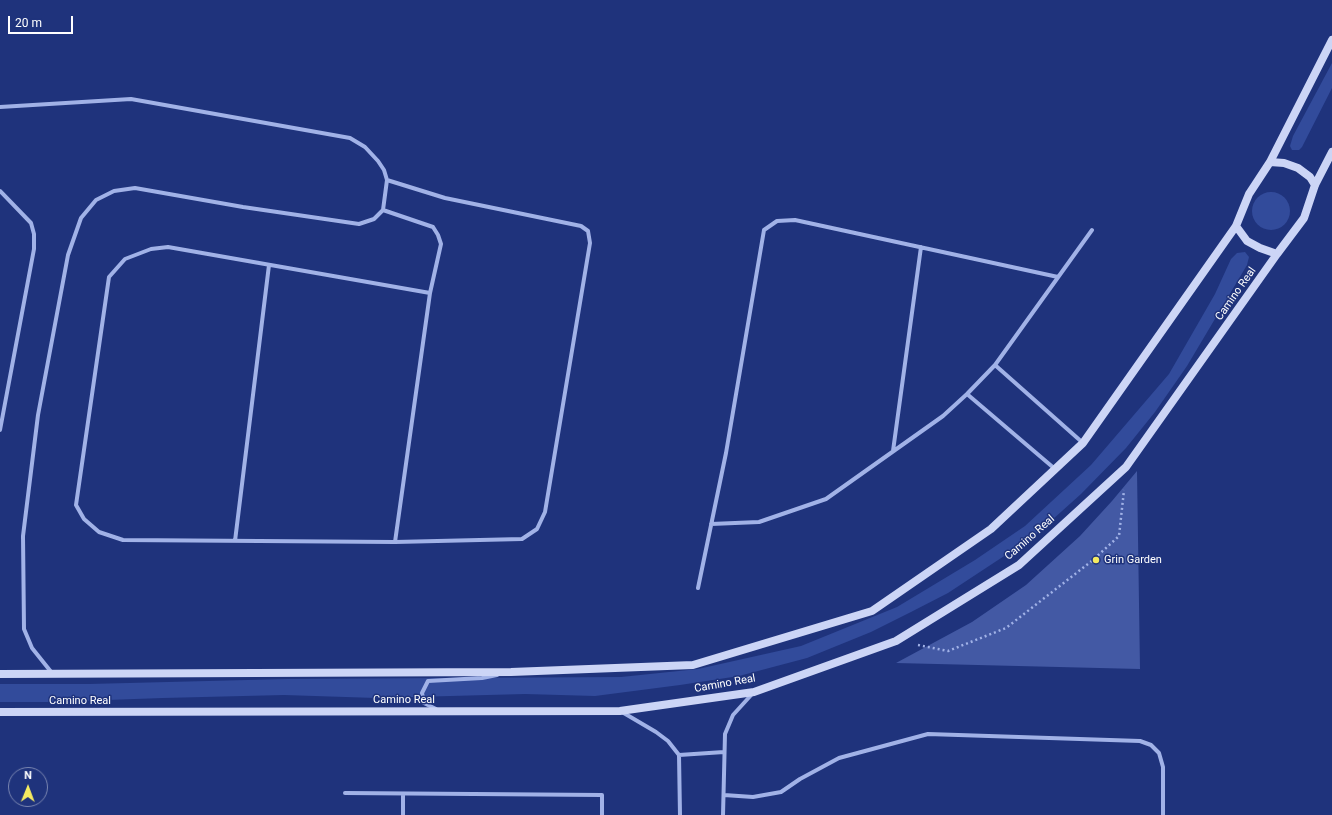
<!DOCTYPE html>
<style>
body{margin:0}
#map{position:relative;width:1332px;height:815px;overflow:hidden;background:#1f337c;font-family:Roboto,sans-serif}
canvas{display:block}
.north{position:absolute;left:8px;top:767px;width:40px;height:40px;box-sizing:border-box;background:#1f337c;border:1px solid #7985b0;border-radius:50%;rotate:1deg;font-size:11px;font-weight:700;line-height:16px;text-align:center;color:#fff}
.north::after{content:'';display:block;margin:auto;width:14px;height:18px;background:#f5eb61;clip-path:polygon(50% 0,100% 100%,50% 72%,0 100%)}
.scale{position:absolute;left:8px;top:16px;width:65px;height:18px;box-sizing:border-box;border:2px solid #fff;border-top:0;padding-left:5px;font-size:12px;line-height:14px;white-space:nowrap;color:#fff;-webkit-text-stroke:3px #1f337c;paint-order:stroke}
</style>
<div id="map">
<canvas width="1332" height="815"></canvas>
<div class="north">N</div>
<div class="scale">20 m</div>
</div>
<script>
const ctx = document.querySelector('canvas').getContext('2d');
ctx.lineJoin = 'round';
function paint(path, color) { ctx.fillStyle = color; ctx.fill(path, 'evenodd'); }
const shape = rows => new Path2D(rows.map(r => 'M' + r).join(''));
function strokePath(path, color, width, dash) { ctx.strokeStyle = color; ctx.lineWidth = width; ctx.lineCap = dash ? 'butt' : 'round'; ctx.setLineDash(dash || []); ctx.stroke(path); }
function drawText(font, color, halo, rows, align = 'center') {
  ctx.font = font + ' Roboto,sans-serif'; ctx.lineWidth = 3; ctx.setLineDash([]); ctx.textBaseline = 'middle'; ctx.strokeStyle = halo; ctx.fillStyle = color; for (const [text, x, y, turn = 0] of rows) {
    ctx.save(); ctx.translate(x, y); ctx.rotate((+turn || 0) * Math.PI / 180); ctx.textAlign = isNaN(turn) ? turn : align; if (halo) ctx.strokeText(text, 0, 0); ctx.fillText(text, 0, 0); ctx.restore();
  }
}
const green = shape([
 [1332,63,1332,88,1302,147,1299,150,1292,150,1290,146,1293,136],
 '1252 211a19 19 0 1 1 38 0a19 19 0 1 1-38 0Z',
 [1245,252,1249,257,1247,265,1187,366,1155,412,1126,448,1081,494,1033,537,948,593,911,612,871,632,807,658,739,676,680,685,595,696,525,694,376,698,284,695,163,698,51,702,0,702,0,684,89,684,287,679,621,677,698,669,801,646,897,607,975,560,1025,526,1091,465,1169,374,1215,294,1231,259,1237,253]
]);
const building = shape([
 [1137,471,1140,669,896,663,972,622,1026,585,1080,536,1112,501]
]);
const path = shape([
 [918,645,948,651,1006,628,1093,560,1119,536,1124,490]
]);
const street = shape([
 [0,107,131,99,350,138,365,147,378,161,384,170,387,180,383,210,374,219,359,224,243,207,135,188,114,191,96,200,81,218,68,255,38,415,23,536,24,629,32,648,52,673],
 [387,180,445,198,581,226,588,231,590,243,545,512,537,529,522,539,395,542,123,540,99,532,84,519,76,505,109,277,125,259,151,249,168,247,430,293],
 [0,191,31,223,34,234,34,249,0,430],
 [383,210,433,227,438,235,441,244,430,293,395,542],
 [995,365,1083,443],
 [967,394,1055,469],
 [893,451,921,247],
 [711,524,759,522,826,499,943,416,967,394,995,365,1092,230],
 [235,541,269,265],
 [698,588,726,453,764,230,777,221,795,220,1058,277],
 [436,709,424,703,422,693,428,681,482,678,497,675],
 [622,712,656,732,668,741,679,755,680,815],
 [679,755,724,752],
 [345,793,602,795,602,815],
 [724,795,753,797,781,792,800,779,839,758,928,734,1140,741,1151,745,1159,753,1163,767,1163,815],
 [403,815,403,794],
 [723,815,725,734,733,715,753,693]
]);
const secondary = shape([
 [1270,162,1332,40],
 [1236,226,1247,241,1260,248,1277,254,1304,218,1315,185,1332,152],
 [0,674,511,672,693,665,872,611,991,529,1083,443,1236,226,1249,194,1270,162,1284,163,1298,168,1310,177,1315,185],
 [0,712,620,711,754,692,896,641,1019,565,1126,467,1277,254]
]);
const markers = [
 [1096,560,4,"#f5eb61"]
];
const streetNames = [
 ["Camino Real",1236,294,-55],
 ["Camino Real",1030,538,-41],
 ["Camino Real",725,684,-10],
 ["Camino Real",404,700],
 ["Camino Real",80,701]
];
const poiNames = [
 ["Grin Garden",1104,560]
];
paint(green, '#324b9b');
paint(building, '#4359a4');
strokePath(path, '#a1b2e7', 2.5, [2, 3]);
strokePath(street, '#a1b2e7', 4);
strokePath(secondary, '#ccd5f6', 8);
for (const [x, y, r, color] of markers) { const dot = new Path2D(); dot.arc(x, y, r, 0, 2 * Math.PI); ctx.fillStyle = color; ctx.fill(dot); strokePath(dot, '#1f337c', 1.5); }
drawText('11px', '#fff', '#1f337c', streetNames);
drawText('11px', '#fff', '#1f337c', poiNames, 'left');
</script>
